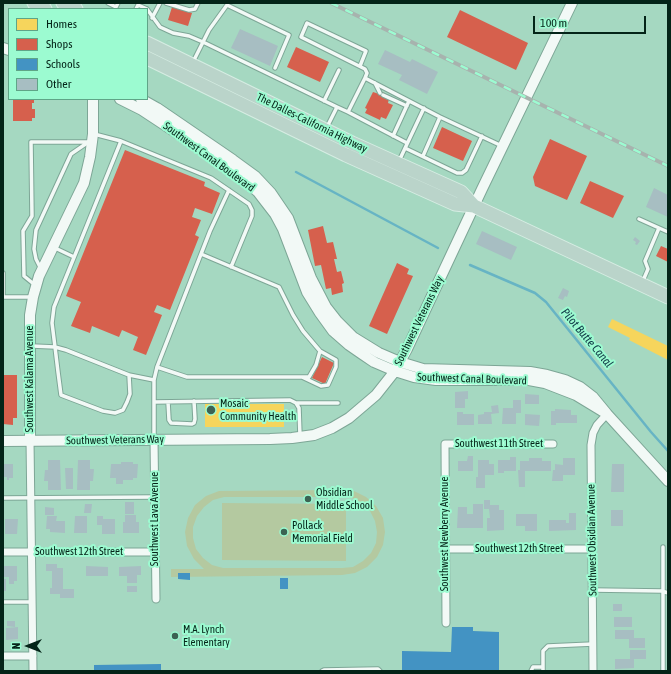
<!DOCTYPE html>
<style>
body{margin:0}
#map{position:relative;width:671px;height:674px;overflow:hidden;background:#a5d8c1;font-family:"Asap Condensed",sans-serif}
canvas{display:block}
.frame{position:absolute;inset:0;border:4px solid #042418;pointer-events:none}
.legend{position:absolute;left:8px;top:8px;width:140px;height:92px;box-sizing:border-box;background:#9cfbd1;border:1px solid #5fa587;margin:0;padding:5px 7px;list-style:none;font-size:12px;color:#042418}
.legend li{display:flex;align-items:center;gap:8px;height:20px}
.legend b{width:20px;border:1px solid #5fa587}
.north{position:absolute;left:8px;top:626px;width:40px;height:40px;-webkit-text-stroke:3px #9cfbd1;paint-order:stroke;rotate:270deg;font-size:11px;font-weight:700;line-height:16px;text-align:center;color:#042418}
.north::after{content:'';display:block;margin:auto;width:14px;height:18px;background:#042418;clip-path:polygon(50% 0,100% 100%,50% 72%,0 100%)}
.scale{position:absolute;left:533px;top:16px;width:113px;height:18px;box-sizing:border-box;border:2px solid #042418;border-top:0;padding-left:5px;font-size:12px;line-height:14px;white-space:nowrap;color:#042418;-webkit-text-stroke:3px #9cfbd1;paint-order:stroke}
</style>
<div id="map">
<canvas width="671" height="674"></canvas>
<div class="frame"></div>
<ul class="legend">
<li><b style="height:11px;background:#f6d55c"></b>Homes</li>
<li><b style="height:11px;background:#d6604d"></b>Shops</li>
<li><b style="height:11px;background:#4393c3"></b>Schools</li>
<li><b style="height:11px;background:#a7bec2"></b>Other</li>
</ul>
<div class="north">N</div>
<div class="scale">100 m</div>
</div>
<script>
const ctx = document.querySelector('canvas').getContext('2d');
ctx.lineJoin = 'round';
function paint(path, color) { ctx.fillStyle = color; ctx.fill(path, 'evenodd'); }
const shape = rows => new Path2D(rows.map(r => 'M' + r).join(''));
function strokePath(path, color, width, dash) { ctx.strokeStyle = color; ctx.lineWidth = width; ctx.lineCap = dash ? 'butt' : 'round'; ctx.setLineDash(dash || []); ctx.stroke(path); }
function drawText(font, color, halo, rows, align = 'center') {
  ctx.font = font + ' "Asap Condensed",sans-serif'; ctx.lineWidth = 4; ctx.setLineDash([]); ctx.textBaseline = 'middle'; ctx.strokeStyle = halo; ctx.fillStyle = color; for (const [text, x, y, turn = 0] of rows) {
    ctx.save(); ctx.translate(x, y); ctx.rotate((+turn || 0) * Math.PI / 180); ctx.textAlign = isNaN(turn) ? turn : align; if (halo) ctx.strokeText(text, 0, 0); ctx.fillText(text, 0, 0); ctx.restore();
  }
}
const green = shape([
 [340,490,354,491,366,497,376,506,383,518,385,532,383,545,377,557,367,567,355,573,342,575,171,577,171,569,204,569,194,559,187,546,185,532,188,518,195,505,206,496,219,491],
 [224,497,340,497,352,498,362,503,370,511,375,521,377,532,376,543,371,553,363,561,353,567,342,568,223,568,212,565,203,558,196,549,193,538,193,527,197,516,204,507,213,500],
 [222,503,346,504,346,561,222,560]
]);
const homes = shape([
 [612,319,668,346,668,360,629,340,630,338,608,327],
 [205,404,284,404,284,427,205,427]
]);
const shops = shape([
 [172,7,192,13,188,26,168,20],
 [460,10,528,43,516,70,447,37],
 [296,47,329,62,320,82,287,67],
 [381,91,384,93,383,96,389,99,388,103,393,105,386,119,381,117,380,120,365,113,367,109,365,108,373,92,379,94],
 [13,99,34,99,34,103,32,103,32,109,35,109,35,118,32,118,32,121,13,121],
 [442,127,472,141,463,161,433,148],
 [550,139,587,156,567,200,535,186,533,177],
 [125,150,205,182,204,186,220,193,212,214,195,208,192,217,201,220,195,235,199,237,170,310,157,305,154,312,162,315,146,355,133,350,138,337,122,330,119,337,92,326,90,333,71,326,81,302,66,296],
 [590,181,624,196,613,218,580,203],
 [323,226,327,243,333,242,337,259,334,259,337,272,341,271,344,283,342,284,343,292,332,295,331,288,326,289,321,265,315,266,308,230],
 [661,246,668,249,668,262,656,256],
 [397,263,409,269,407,274,413,276,387,334,369,326],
 [322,357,334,363,325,384,312,378],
 [3,375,17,375,17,418,13,418,13,425,3,424]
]);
const schools = shape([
 [178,573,190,573,190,580,178,579],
 [280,578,288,578,288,589,280,589],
 [452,627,473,627,473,631,499,632,499,671,402,671,402,651,451,652],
 [161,664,161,671,94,671,94,665]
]);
const stream = shape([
 [296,172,438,248],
 [470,265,535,293,546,302,651,432,668,451]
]);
const building = shape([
 [240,29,278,46,270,66,231,48],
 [385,50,410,62,412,59,438,72,427,94,399,80,402,75,378,64],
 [654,188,668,195,668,217,646,207],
 [482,231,517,247,511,260,476,244],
 [635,237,640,241,637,245,635,244,636,242,633,240],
 [563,288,569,291,567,297,565,296,563,300,558,298],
 [468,391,468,399,465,399,465,408,455,408,455,392],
 [525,394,539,395,539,404,525,404],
 [513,400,521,400,521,413,516,413,516,424,502,424,503,408,513,408],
 [498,405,499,413,491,414,492,424,478,424,478,415,484,414,484,412,492,412,491,406],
 [555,409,571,410,571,415,577,415,577,423,556,423,556,425,551,425,551,411,555,411],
 [457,412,463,412,463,414,474,414,474,425,457,425],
 [525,414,540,415,539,426,525,425],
 [468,456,473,456,473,471,458,471,458,461,467,461],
 [510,457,516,457,516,471,504,471,504,473,498,473,498,460,510,460],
 [529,458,542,458,542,461,551,461,551,471,525,471,525,487,519,487,518,470,520,470,520,461,529,461],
 [563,458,575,458,575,475,563,475,563,481,552,481,553,470,555,470,555,464,563,465],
 [48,460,60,460,61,490,48,490,48,481,44,481,45,470,48,470],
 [78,460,90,460,90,469,94,469,93,481,90,481,90,490,77,490],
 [478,460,489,460,489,464,494,464,494,475,485,475,485,488,476,488,476,477,478,477],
 [121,462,133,462,133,464,138,464,137,478,133,478,133,480,123,480,123,484,116,484,116,478,110,478,111,464,121,464],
 [3,464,13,464,13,478,9,478,9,480,7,480,7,477,3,477],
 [612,464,624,464,624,492,611,492],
 [65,468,73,468,73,489,66,489],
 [484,500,490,500,490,505,499,505,499,510,504,510,504,530,487,531,487,518,490,518,489,509,484,509],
 [125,502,134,502,134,514,125,514],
 [85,504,92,504,91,513,84,513],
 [473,504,483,504,483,528,457,528,458,507,467,507,467,514,473,514],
 [45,507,54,508,54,515,45,515],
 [611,510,623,510,623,526,611,526],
 [569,513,576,513,576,530,549,531,549,520,566,520,566,523,569,523],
 [516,514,537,514,537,531,525,531,525,526,516,526],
 [125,515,136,515,136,522,139,522,139,533,123,533,123,522,125,522],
 [47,516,57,516,56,521,65,521,65,533,50,532,50,529,46,529],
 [75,516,87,516,87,533,74,533],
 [97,516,103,516,103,519,115,519,115,534,102,534,102,525,97,525],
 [5,519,18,519,17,534,5,534],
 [46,564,57,564,57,568,63,568,63,589,74,589,74,598,60,598,60,594,50,594,50,588,52,588,52,571,46,571],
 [3,566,17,566,17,581,14,581,14,584,9,584,9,577,3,577],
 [86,566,108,567,108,576,86,576],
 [141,566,141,575,137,575,137,583,127,583,127,576,119,576,119,567],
 [3,579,6,579,6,591,3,591],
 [127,586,137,586,137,592,127,592],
 [613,604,622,604,622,611,613,611],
 [614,617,632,617,632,627,614,627],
 [7,621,15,621,15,627,7,626],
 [18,627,18,639,6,640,6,628],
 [615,630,634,630,634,638,645,638,645,648,629,648,629,639,615,639],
 [630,650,646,650,646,659,634,659,634,668,615,669,615,659,630,659]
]);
const lane = shape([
 [108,3,116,7,118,3],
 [166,3,189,10,195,9,198,3],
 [136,9,138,5,147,9],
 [147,9,160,27,173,33,189,36,203,42,337,107],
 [152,18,160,3],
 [193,62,209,30,227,5,289,35,275,68],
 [360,66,366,51,307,23,301,37,365,69,367,73,365,78],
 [375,83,380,93],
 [383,95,407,106],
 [324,101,339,70],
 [348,112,407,143],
 [326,129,337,107,348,112,365,78,440,117,502,146],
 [94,134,121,141,211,178,249,204,252,210,252,216,231,267],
 [393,136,409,101],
 [405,148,457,173,462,173,466,170,482,136],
 [423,156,440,117],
 [399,161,424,108],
 [639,219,659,228],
 [53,247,74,257],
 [41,269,36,259,34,249,36,230,71,154,87,143],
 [3,273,3,297],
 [642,283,648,269,645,261,659,228,668,232],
 [35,285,24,276,23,231,32,216,31,142,90,142],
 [3,297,32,297],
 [32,346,55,347,66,350,129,375,130,394,127,402,123,410,115,413,103,411,61,395,58,372,55,347,52,323,54,307,121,141],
 [157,367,187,377,309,377,316,365,320,351,303,331,293,315,279,287,201,254],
 [129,375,154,380],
 [302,377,321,386,328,385,336,367,336,360,320,351],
 [154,402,290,400,296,403,299,408,300,436],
 [168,402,169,420,171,423,192,424,194,423,195,419,194,401],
 [296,403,338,403],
 [154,438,154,380,157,367,210,231,229,190],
 [3,498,154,497],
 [663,547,663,671],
 [593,590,662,591,668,593],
 [3,602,32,602],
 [322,671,324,670,378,669,380,671],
 [531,671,533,667,543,667],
 [543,671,543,651,548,646,593,644]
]);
const street = shape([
 [154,439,156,599],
 [30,440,33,671],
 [445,549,593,549],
 [3,552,154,552],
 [446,623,445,444,553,444],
 [3,656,33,656],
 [593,671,591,445,593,433,597,425,607,414]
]);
const secondary = shape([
 [3,48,9,50],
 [120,99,142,110,183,137,241,177,258,192,275,214,283,229,307,292,320,313,333,331,349,345,362,354,374,362,395,371,414,377,436,380,529,380,545,383,576,395,604,412],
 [141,99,157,108,233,160,255,176,271,193,288,218,311,278,326,307,337,321,353,337,379,353,400,362,423,369,530,372,547,375,565,380,580,387,593,397,607,414,668,481],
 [30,440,30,315,33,297,39,276,84,183,90,157,93,134,93,99],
 [3,441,270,439,292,438,314,435,332,428,349,418,376,395,395,371,407,349,482,189,572,3]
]);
const highway = shape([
 [34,3,45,9],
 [63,3,76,9],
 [147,43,352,143,461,192,474,206],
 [147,58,346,155,455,204,474,206,668,297]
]);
const rail = shape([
 [331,3,668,166]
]);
const markers = [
 [211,410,5,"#3c6353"],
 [308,499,4,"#3c6353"],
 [284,532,4,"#3c6353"],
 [175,636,4,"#3c6353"]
];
const streetNames = [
 ["The Dalles-California Highway",312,123,26],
 ["Southwest Canal Boulevard",209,157,36],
 ["Southwest Veterans Way",419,321,-64],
 ["Southwest Kalama Avenue",30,379,-90],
 ["Southwest Canal Boulevard",472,379,2],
 ["Southwest Veterans Way",115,440,-1],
 ["Southwest 11th Street",499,444],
 ["Southwest Lava Avenue",155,519,-90],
 ["Southwest Newberry Avenue",445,534,-90],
 ["Southwest Obsidian Avenue",592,540,-91],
 ["Southwest 12th Street",519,549],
 ["Southwest 12th Street",79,552]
];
const poiNames = [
 ["Mosaic",220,404],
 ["Community Health",220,417],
 ["Obsidian",316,493],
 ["Middle School",316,506],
 ["Pollack",292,526],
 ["Memorial Field",292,539],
 ["M.A. Lynch",183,630],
 ["Elementary",183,643]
];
const waterNames = [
 ["Pilot Butte Canal",587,338,50]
];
paint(green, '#b4c9a0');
paint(homes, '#f6d55c');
paint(shops, '#d6604d');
paint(schools, '#4393c3');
strokePath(stream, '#67b4c4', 2.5);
paint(building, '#a7bec2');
strokePath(lane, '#7da696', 5.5);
strokePath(street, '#7da696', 9);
strokePath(secondary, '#7da696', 12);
strokePath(highway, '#d6ede3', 15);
strokePath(lane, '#f2f9f6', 3.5);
strokePath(street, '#f2f9f6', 7);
strokePath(secondary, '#f2f9f6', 10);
strokePath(highway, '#bad4ca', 13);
strokePath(rail, '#a7b3ae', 4);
strokePath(rail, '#9cfbd1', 2.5, [8]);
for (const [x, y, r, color] of markers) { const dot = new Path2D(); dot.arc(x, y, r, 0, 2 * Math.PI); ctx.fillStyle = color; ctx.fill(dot); strokePath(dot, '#9cfbd1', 1.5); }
drawText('11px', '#042418', '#9cfbd1', streetNames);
drawText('11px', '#042418', '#9cfbd1', poiNames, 'left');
drawText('italic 12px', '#113a47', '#9cfbd1', waterNames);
</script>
